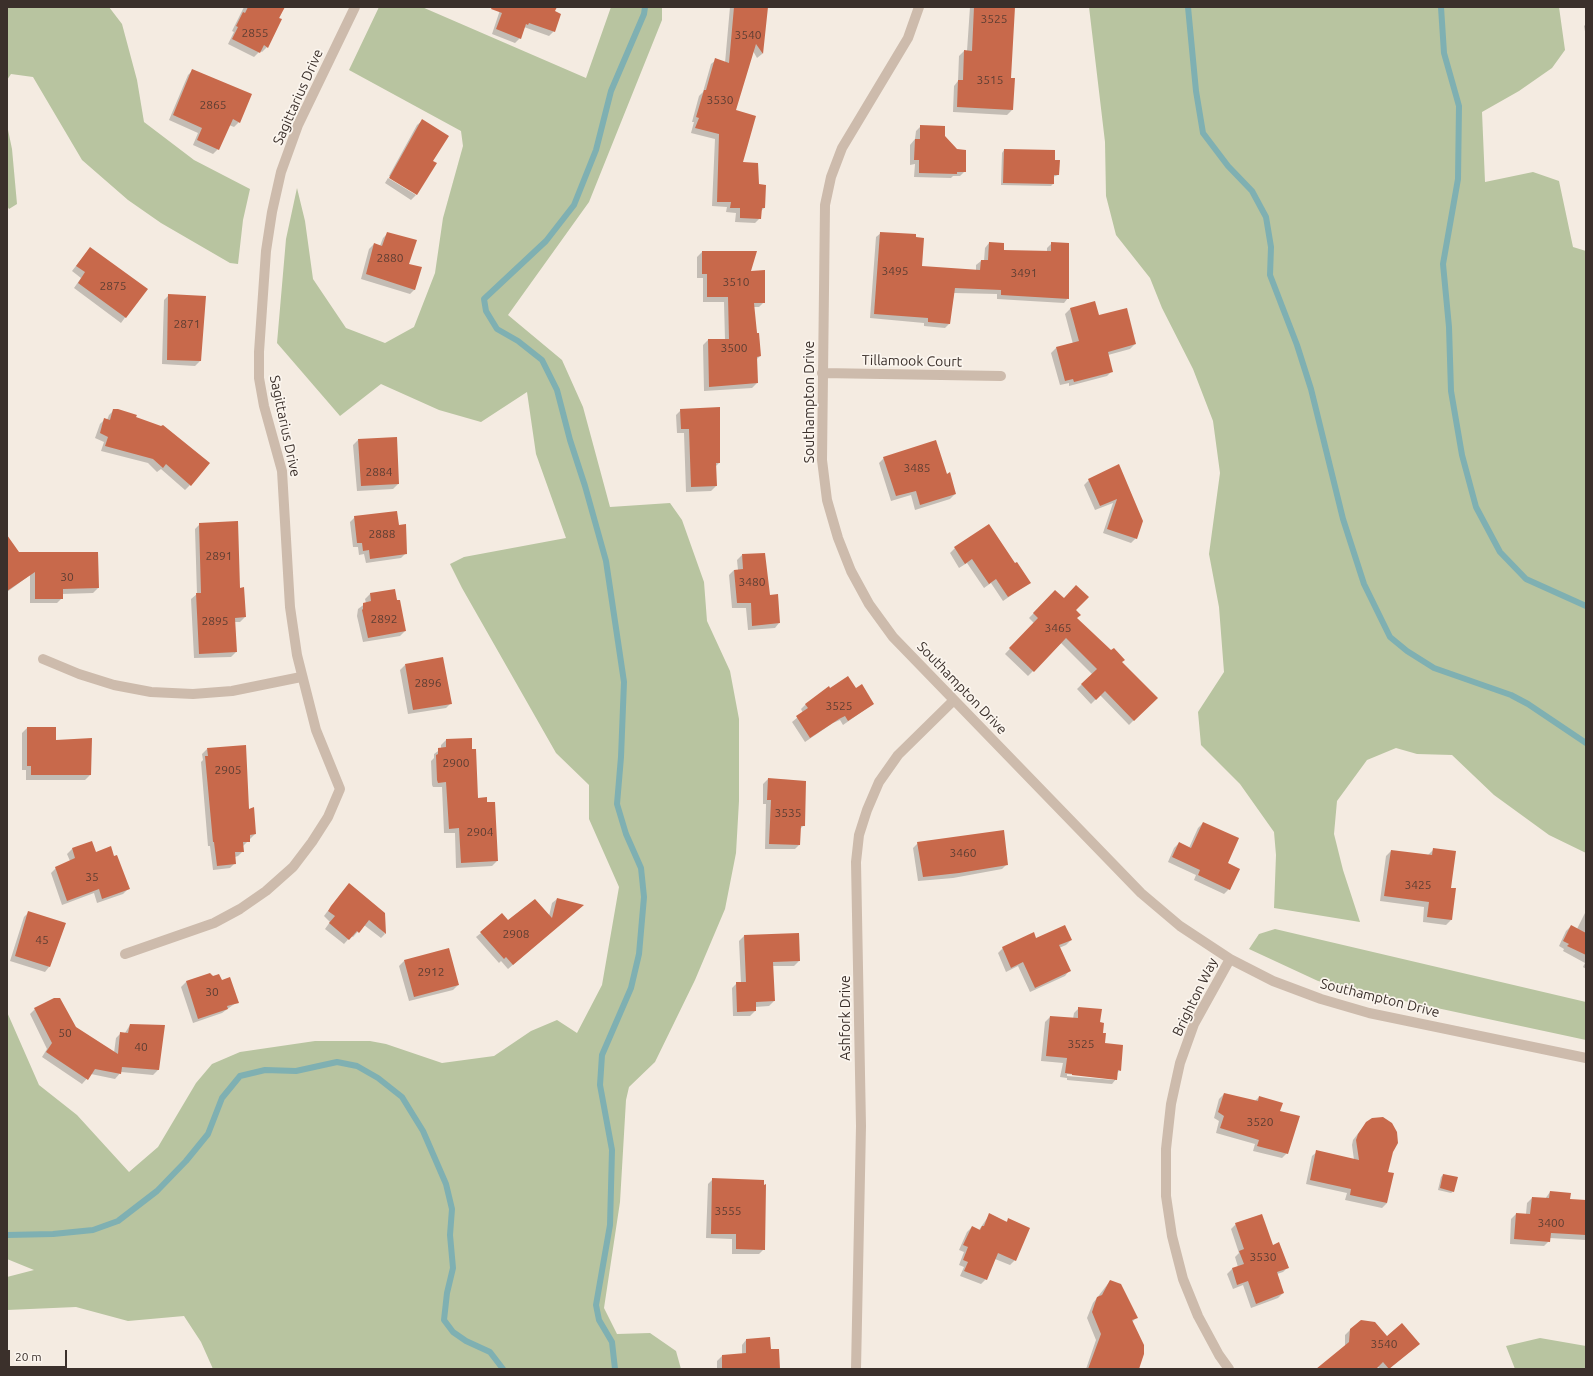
<!DOCTYPE html>
<style>
body{margin:0}
#map{position:relative;width:1593px;height:1376px;overflow:hidden;background:#f4ebe1;font-family:Ubuntu,sans-serif}
canvas{display:block}
.frame{position:absolute;inset:0;border:8px solid #3b302b;pointer-events:none}
.scale{position:absolute;left:8px;top:1350px;width:59px;height:18px;box-sizing:border-box;border:2px solid #3b302b;border-top:0;padding-left:5px;font-size:12px;line-height:14px;white-space:nowrap;color:#3b302b;-webkit-text-stroke:3px #fbf5ee;paint-order:stroke}
</style>
<div id="map">
<canvas width="1593" height="1376"></canvas>
<div class="frame"></div>
<div class="scale">20 m</div>
</div>
<script>
const ctx = document.querySelector('canvas').getContext('2d');
ctx.lineJoin = 'round';
function paint(path, color) { ctx.fillStyle = color; ctx.fill(path, 'evenodd'); }
const shape = rows => new Path2D(rows.map(r => 'M' + r).join(''));
function strokePath(path, color, width, dash) { ctx.strokeStyle = color; ctx.lineWidth = width; ctx.lineCap = dash ? 'butt' : 'round'; ctx.setLineDash(dash || []); ctx.stroke(path); }
function drawText(font, color, halo, rows, align = 'center') {
  ctx.font = font + ' Ubuntu,sans-serif'; ctx.lineWidth = 3.5; ctx.setLineDash([]); ctx.textBaseline = 'middle'; ctx.strokeStyle = halo; ctx.fillStyle = color; for (const [text, x, y, turn = 0] of rows) {
    ctx.save(); ctx.translate(x, y); ctx.rotate((+turn || 0) * Math.PI / 180); ctx.textAlign = isNaN(turn) ? turn : align; if (halo) ctx.strokeText(text, 0, 0); ctx.fillText(text, 0, 0); ctx.restore();
  }
}
const green = shape([
 [7,7,109,7,122,24,137,80,144,122,194,160,250,189,243,220,238,264,230,263,161,223,128,200,82,160,33,77,11,74,7,80],
 [379,7,422,7,586,78,611,7,662,7,662,20,589,202,508,315,562,360,583,407,610,507,670,503,682,520,704,582,707,621,730,671,739,719,739,801,736,853,725,909,695,980,655,1062,629,1087,626,1100,620,1202,604,1308,617,1334,650,1333,676,1351,681,1369,213,1369,201,1342,184,1316,128,1321,76,1307,7,1310,7,1277,34,1270,7,1259,7,1012,39,1085,77,1115,129,1172,158,1147,196,1083,212,1064,240,1052,315,1041,370,1041,386,1044,442,1063,494,1056,531,1031,557,1020,577,1033,602,985,619,887,589,819,589,785,556,753,462,588,450,564,464,557,566,538,536,454,527,392,481,422,439,410,381,384,340,416,277,343,286,239,297,188,305,221,313,279,346,328,385,343,414,327,435,273,443,218,463,146,461,131,349,70],
 [1089,7,1559,7,1565,50,1552,68,1519,91,1482,112,1485,182,1533,172,1559,181,1573,247,1586,251,1586,853,1549,835,1494,795,1452,755,1417,754,1396,748,1367,760,1337,801,1334,834,1343,870,1360,922,1274,908,1276,855,1274,832,1240,784,1201,745,1198,712,1224,672,1219,607,1209,554,1220,473,1213,421,1193,369,1162,308,1150,278,1116,235,1106,196,1105,142],
 [7,125,12,149,17,204,9,209,7,206],
 [1275,929,1586,1002,1586,1040,1367,993,1318,981,1249,949,1259,934],
 [1540,1338,1586,1346,1586,1369,1515,1369,1506,1346]
]);
const shadow = shape([
 [244,7,284,7,267,47,262,52,260,51,254,57,228,44,234,32,232,31],
 [501,7,555,7,553,12,554,31,549,36,524,27,520,38,515,43,492,34],
 [730,7,766,7,762,54,757,58,753,51,735,111,742,163,758,185,764,208,761,211,760,218,755,223,735,222,736,213,726,212,727,207,712,206,715,139,691,133,694,122,692,122,699,96,703,92,711,64,716,60,725,63],
 [970,7,1013,7,1010,79,1012,110,1007,115,953,112,954,86,958,81,959,56,964,51,967,51],
 [1586,24,1586,37,1584,26],
 [193,70,239,122,234,127,229,125,218,149,213,154,193,145,198,133,169,120,188,75],
 [422,121,417,194,389,176,417,125],
 [921,126,944,137,965,171,960,176,953,176,951,178,914,177,915,164,910,165,910,145,915,139,916,131],
 [1004,150,1054,151,1054,161,1058,175,1053,177,1053,184,1051,186,1001,185,1002,153],
 [388,178,416,195,411,200,385,183],
 [388,233,407,264,415,289,410,294,361,279,369,249,374,244,380,246,383,238],
 [881,233,921,267,976,271,976,265,981,261,984,261,985,248,989,243,1003,251,1047,252,1047,248,1052,243,1068,298,1064,303,997,299,997,294,954,293,949,324,945,328,924,326,924,323,870,318,876,237],
 [90,248,146,289,121,323,74,288,81,278,72,271],
 [702,252,749,272,764,302,759,307,753,307,760,356,756,360,757,383,752,388,704,391,703,345,708,340,725,340,724,302,703,302,703,278,697,278,697,257],
 [169,295,205,297,200,361,195,366,162,364,164,300],
 [1070,309,1098,316,1135,344,1130,349,1108,355,1112,371,1107,376,1069,386,1069,383,1060,385,1051,353,1056,348,1073,344,1065,314],
 [114,410,134,417,190,485,185,490,161,469,157,472,148,463,101,451,104,442,95,438,100,424,105,419,107,420,109,415],
 [681,410,719,463,715,467,716,486,711,491,686,492,684,433,677,433,676,415],
 [358,440,398,484,393,489,357,491,353,445],
 [884,458,946,475,955,494,950,499,915,510,911,495,891,501,879,463],
 [1119,466,1136,538,1131,543,1103,533,1113,503,1095,510,1084,485,1089,480],
 [355,517,398,526,406,553,401,558,366,563,364,554,359,555,358,547,353,547,350,522],
 [200,524,239,589,245,617,240,622,234,622,236,652,231,657,194,658,191,599,197,594,195,529],
 [7,537,19,553,98,588,93,593,62,594,62,598,57,603,30,603,30,575,7,592],
 [955,548,1015,565,1029,583,1003,601,991,583,984,588,967,563,959,568,950,553],
 [742,555,769,596,779,623,775,628,748,630,746,608,732,608,729,575,734,570,738,570,737,560],
 [394,590,405,631,400,636,363,642,357,616,358,609,366,603,365,599,370,594],
 [1055,591,1075,610,1076,618,1156,698,1129,725,1100,695,1091,704,1077,689,1092,674,1061,643,1028,676,1005,654,1034,623,1029,618],
 [405,665,451,703,446,708,408,714,400,670],
 [830,689,855,690,873,704,843,725,840,720,833,723,805,742,792,722,803,713,801,709,806,704],
 [27,728,55,741,90,775,85,780,26,780,26,770,22,770,22,733],
 [446,740,477,799,497,861,492,866,456,868,455,833,444,833,442,787,433,787,432,785,431,761,434,758,434,754,441,749,441,745],
 [207,749,248,810,255,834,243,846,243,851,238,856,235,857,235,863,230,868,213,870,210,846,208,846,201,762,203,760,202,754],
 [768,779,791,780,804,825,800,829,799,845,795,849,765,849,766,804,763,804,763,784],
 [1203,823,1226,864,1229,889,1224,894,1194,880,1196,875,1168,862,1174,848,1179,843,1189,848,1198,828],
 [918,843,1007,864,1002,869,953,878,918,881,913,848],
 [72,849,95,853,128,889,123,894,97,903,94,893,62,905,51,873,56,868,70,861,67,854],
 [1434,849,1450,889,1451,920,1446,925,1423,922,1424,907,1380,901,1386,856,1391,851,1428,855],
 [349,885,385,934,381,938,364,925,353,937,351,936,344,944,325,929,330,922,324,916,327,912],
 [557,899,578,909,508,969,501,961,499,963,476,937,481,933,508,922,549,916,552,903],
 [1586,911,1586,969,1583,967,1585,963,1563,951,1564,949,1559,946,1566,931,1571,926,1577,929],
 [28,913,49,967,45,972,10,961,24,917],
 [744,936,799,961,794,966,772,966,774,1001,769,1006,755,1007,755,1011,750,1016,733,1016,732,988,737,983,741,983,739,941],
 [1036,939,1071,940,1066,945,1059,948,1069,971,1065,976,1030,992,1018,966,1006,972,998,953,1003,948],
 [404,961,458,985,453,990,409,1001,399,966],
 [210,974,221,982,237,1002,222,1013,193,1023,181,987,186,982],
 [1079,1008,1099,1023,1104,1044,1120,1070,1117,1073,1116,1079,1112,1084,1067,1080,1067,1078,1060,1077,1063,1063,1041,1061,1045,1022,1050,1017,1073,1019,1074,1013],
 [1067,1074,1114,1078,1114,1080,1067,1076],
 [35,1009,114,1053,116,1038,121,1033,125,1033,130,1025,164,1026,158,1070,153,1075,121,1072,115,1079,91,1074,82,1084,42,1057,47,1049,30,1014],
 [1224,1094,1255,1101,1259,1097,1287,1153,1282,1158,1253,1151,1255,1144,1216,1133,1219,1121,1214,1118,1219,1099],
 [1367,1122,1392,1152,1387,1173,1387,1203,1382,1208,1345,1200,1347,1193,1306,1184,1312,1156,1317,1152,1354,1160,1352,1145,1353,1140],
 [1443,1175,1454,1191,1451,1193,1438,1190,1441,1177],
 [713,1179,763,1186,764,1249,759,1254,732,1254,732,1239,706,1238,708,1184],
 [1550,1192,1569,1200,1586,1201,1586,1240,1550,1238,1549,1241,1544,1246,1510,1244,1511,1219,1516,1214,1526,1214,1527,1203,1532,1198,1545,1199],
 [990,1214,1006,1222,1009,1219,1015,1260,1010,1265,995,1259,986,1279,981,1284,960,1276,964,1267,959,1265,964,1252,959,1250,967,1232,972,1227,979,1230],
 [1236,1224,1272,1246,1288,1267,1283,1272,1277,1274,1283,1293,1278,1298,1251,1308,1243,1285,1233,1289,1227,1274,1232,1269,1238,1267,1235,1257,1239,1253,1231,1229],
 [1110,1281,1136,1318,1132,1322,1138,1369,1086,1369,1096,1340,1087,1318,1093,1303],
 [1350,1330,1387,1338,1413,1349,1388,1369,1380,1369,1378,1367,1375,1369,1318,1369,1345,1347,1345,1335],
 [746,1340,770,1350,779,1369,717,1369,717,1361,722,1356,742,1354,742,1345]
]);
const stream = shape([
 [1188,7,1196,91,1203,133,1228,166,1252,191,1266,217,1271,247,1270,275,1297,345,1311,389,1343,519,1364,584,1390,637,1407,651,1434,668,1511,695,1528,704,1586,743],
 [1441,7,1444,53,1459,106,1458,179,1443,264,1449,327,1451,391,1462,455,1476,507,1500,552,1526,579,1586,606],
 [7,1235,53,1234,93,1230,118,1221,157,1191,186,1161,208,1134,222,1098,240,1076,265,1070,296,1071,337,1062,357,1066,378,1078,402,1097,423,1131,446,1184,452,1209,450,1235,453,1268,447,1293,444,1320,453,1332,466,1341,490,1352,503,1369],
 [615,1369,612,1342,599,1320,596,1305,610,1225,612,1150,600,1085,602,1055,631,988,639,954,644,897,641,868,626,834,617,804,621,757,624,682,606,561,585,486,570,440,557,390,542,360,518,341,497,329,486,311,484,299,546,241,574,205,596,150,611,91,644,14,645,7]
]);
const building = shape([
 [248,7,285,7,279,18,282,19,268,48,264,45,260,53,232,39,238,27,236,26,243,12,245,13],
 [492,7,557,7,555,11,561,14,555,32,529,23,528,25,526,24,521,39,496,29,502,13,491,9],
 [734,7,768,7,763,54,756,44,736,110,756,116,743,162,758,163,759,184,766,185,765,208,762,208,761,219,740,218,740,208,730,208,731,202,717,202,719,134,695,128,699,118,696,117,704,90,706,90,715,58,729,63],
 [974,7,1015,7,1011,78,1015,78,1013,110,957,107,958,80,963,80,964,50,972,51],
 [192,69,252,94,240,123,233,119,219,150,197,140,202,128,173,115],
 [422,119,449,136,433,161,437,163,417,195,389,178],
 [920,125,945,126,945,136,957,149,966,150,966,172,957,172,957,174,919,173,919,160,914,160,915,139,920,139],
 [1004,149,1055,150,1055,160,1060,160,1059,175,1054,175,1054,184,1003,183],
 [387,232,417,240,409,264,422,267,415,290,366,274,374,243,382,246],
 [880,232,916,234,916,237,924,238,922,266,980,270,981,260,988,260,989,242,1004,243,1004,250,1051,251,1051,242,1069,243,1069,299,1001,295,1001,290,955,288,950,324,928,322,928,318,874,314],
 [90,247,148,289,126,318,78,283,85,272,76,266],
 [702,251,757,251,751,271,765,270,765,303,754,303,757,333,759,333,761,356,757,357,758,383,709,387,708,339,729,339,728,297,707,297,707,274,702,274],
 [168,294,206,296,201,361,167,360],
 [1095,301,1099,315,1127,308,1136,344,1108,352,1113,372,1074,382,1073,379,1065,381,1056,347,1079,341,1070,308],
 [720,407,720,463,716,463,717,486,691,487,689,429,681,429,680,409],
 [113,409,118,409,137,415,136,417,161,426,163,425,210,463,191,486,166,464,163,468,153,459,105,446,108,437,100,433,104,418,110,420],
 [397,437,399,484,361,486,358,439],
 [936,440,947,474,950,472,956,494,920,505,916,491,896,496,883,457],
 [1119,464,1143,521,1137,539,1107,529,1117,499,1100,506,1088,479],
 [397,511,399,525,406,524,407,554,370,559,369,550,363,551,362,543,357,543,354,516],
 [238,521,240,588,244,587,246,617,235,618,237,652,199,654,196,593,201,593,199,523],
 [989,524,1015,563,1017,562,1031,583,1008,597,996,579,989,584,972,559,965,564,954,547],
 [7,535,19,552,98,552,99,588,63,589,63,599,35,599,35,572,7,591],
 [765,553,770,595,778,594,780,623,752,626,751,603,737,603,734,570,743,569,742,554],
 [1076,585,1089,597,1076,610,1081,615,1077,618,1111,650,1114,648,1125,660,1122,662,1158,698,1134,721,1105,691,1096,700,1081,684,1097,669,1066,638,1034,672,1009,648,1038,618,1033,613,1055,590,1064,598],
 [395,589,397,600,400,600,406,631,368,638,362,610,363,609,363,603,371,601,370,593],
 [443,657,452,704,413,710,405,664],
 [848,676,856,688,862,684,874,704,848,721,845,716,839,719,810,738,796,716,808,708,805,704,829,686,830,688],
 [27,727,56,727,56,740,92,738,91,775,31,775,31,766,27,766],
 [472,738,472,749,476,749,478,798,487,797,487,802,495,802,498,861,461,863,459,828,449,829,446,782,438,783,437,780,436,755,438,754,438,748,446,747,446,739],
 [246,745,249,809,254,807,256,834,250,835,250,842,243,842,244,852,235,852,236,864,217,866,214,842,213,842,205,756,208,756,207,748],
 [768,778,806,781,805,826,801,826,800,845,769,844,771,800,767,800],
 [1203,822,1239,838,1228,863,1240,869,1230,890,1198,875,1200,870,1172,857,1179,842,1191,848],
 [1004,830,1008,865,959,873,923,877,917,842],
 [92,841,96,852,111,846,114,856,117,855,130,889,102,899,99,889,67,901,55,867,75,858,72,848],
 [1433,848,1456,851,1451,888,1456,888,1452,920,1427,917,1429,902,1384,896,1391,850,1432,855],
 [349,883,385,913,386,934,369,920,359,933,357,931,349,940,329,923,335,916,328,911,331,906],
 [557,898,584,905,513,965,506,957,504,959,480,932,502,913,508,920,535,899,552,918],
 [28,911,66,923,50,967,15,956],
 [1065,925,1072,940,1059,945,1071,971,1035,988,1023,962,1011,968,1002,947,1034,932,1036,938],
 [1571,925,1586,933,1586,955,1567,946,1569,944,1563,941],
 [799,933,800,961,773,962,775,1001,756,1002,756,1011,737,1012,736,982,746,982,744,935],
 [449,948,459,985,414,997,404,960],
 [210,973,213,976,219,974,222,980,230,977,239,1003,227,1006,228,1009,198,1019,186,981],
 [54,998,60,998,76,1027,118,1054,120,1032,128,1033,130,1024,165,1025,159,1070,122,1067,121,1074,95,1069,88,1080,46,1052,52,1043,34,1008],
 [1078,1007,1102,1009,1100,1022,1104,1023,1103,1033,1106,1033,1105,1043,1123,1045,1121,1071,1118,1070,1117,1080,1072,1075,1072,1074,1065,1073,1067,1058,1046,1056,1050,1016,1078,1018],
 [1224,1093,1258,1101,1259,1096,1283,1103,1280,1111,1300,1116,1288,1154,1257,1146,1259,1140,1220,1128,1224,1116,1218,1112],
 [1383,1117,1392,1123,1397,1132,1398,1143,1393,1152,1388,1172,1394,1173,1387,1203,1350,1195,1351,1189,1310,1180,1316,1150,1359,1160,1356,1140,1358,1134,1366,1122,1372,1118],
 [1443,1174,1458,1177,1454,1192,1440,1188],
 [712,1178,764,1180,764,1185,766,1184,765,1250,736,1249,736,1234,711,1234],
 [1550,1191,1571,1193,1570,1199,1586,1200,1586,1235,1551,1233,1550,1242,1514,1239,1516,1213,1530,1214,1532,1197,1549,1198],
 [989,1213,1007,1222,1008,1218,1030,1228,1016,1261,998,1253,987,1280,964,1271,968,1262,963,1260,968,1247,963,1245,972,1226,980,1230,982,1226,984,1226],
 [1262,1214,1273,1245,1279,1242,1289,1268,1277,1272,1284,1293,1256,1304,1248,1281,1237,1285,1232,1268,1244,1264,1239,1251,1244,1249,1235,1223],
 [1110,1280,1121,1284,1138,1318,1132,1320,1144,1345,1144,1354,1139,1369,1088,1369,1101,1334,1092,1312,1097,1297,1102,1295],
 [1361,1320,1375,1322,1387,1336,1402,1323,1420,1344,1389,1369,1383,1362,1376,1369,1316,1369,1349,1342,1350,1329],
 [770,1337,771,1349,779,1349,780,1369,722,1369,722,1355,746,1353,746,1339]
]);
const street = shape([
 [919,7,908,38,842,148,831,177,825,205,822,460,827,500,838,538,851,571,869,604,893,637,1141,893,1180,926,1230,959,1273,981,1321,999,1369,1013,1586,1058],
 [822,373,1001,376],
 [43,659,79,674,114,685,151,692,193,694,232,691,301,677],
 [125,954,214,923,240,909,266,891,293,867,312,842,328,817,340,789,316,730,297,655,290,607,282,471,264,406,259,378,259,352,266,251,272,212,281,172,298,125,355,7],
 [856,1369,861,1126,856,862,859,835,867,810,879,782,898,755,954,700],
 [1229,1369,1219,1355,1198,1316,1183,1279,1172,1236,1166,1196,1166,1149,1171,1104,1180,1063,1194,1024,1230,959]
]);
const numberNames = [
 ["3525",994,19],
 ["2855",255,33],
 ["3540",748,35],
 ["3515",990,80],
 ["3530",720,100],
 ["2865",213,105],
 ["2880",390,258],
 ["3495",895,271],
 ["3491",1024,273],
 ["3510",736,282],
 ["2875",113,286],
 ["2871",187,324],
 ["3500",734,348],
 ["3485",917,468],
 ["2884",379,472],
 ["2888",382,534],
 ["2891",219,556],
 ["30",67,577],
 ["3480",752,582],
 ["2892",384,619],
 ["2895",215,621],
 ["3465",1058,628],
 ["2896",428,683],
 ["3525",839,706],
 ["2900",456,763],
 ["2905",228,770],
 ["3535",788,813],
 ["2904",480,832],
 ["3460",963,853],
 ["35",92,877],
 ["3425",1418,885],
 ["2908",516,934],
 ["45",42,940],
 ["2912",431,972],
 ["30",212,992],
 ["50",65,1033],
 ["3525",1081,1044],
 ["40",141,1047],
 ["3520",1260,1122],
 ["3555",728,1211],
 ["3400",1551,1223],
 ["3530",1263,1257],
 ["3540",1384,1344]
];
const streetNames = [
 ["Sagittarius Drive",298,97,-66],
 ["Tillamook Court",912,361,1],
 ["Southampton Drive",809,402,-90],
 ["Sagittarius Drive",285,426,78],
 ["Southampton Drive",962,688,46],
 ["Brighton Way",1195,997,-64],
 ["Southampton Drive",1380,998,14],
 ["Ashfork Drive",845,1018,-90]
];
paint(green, '#b8c4a0');
paint(shadow, '#0003');
strokePath(stream, '#7fb0b2', 6);
paint(building, '#c8694b');
strokePath(street, '#cdbbac', 10);
drawText('12px', '#5e3e33', null, numberNames);
drawText('14px', '#3b302b', '#fbf5ee', streetNames);
</script>
